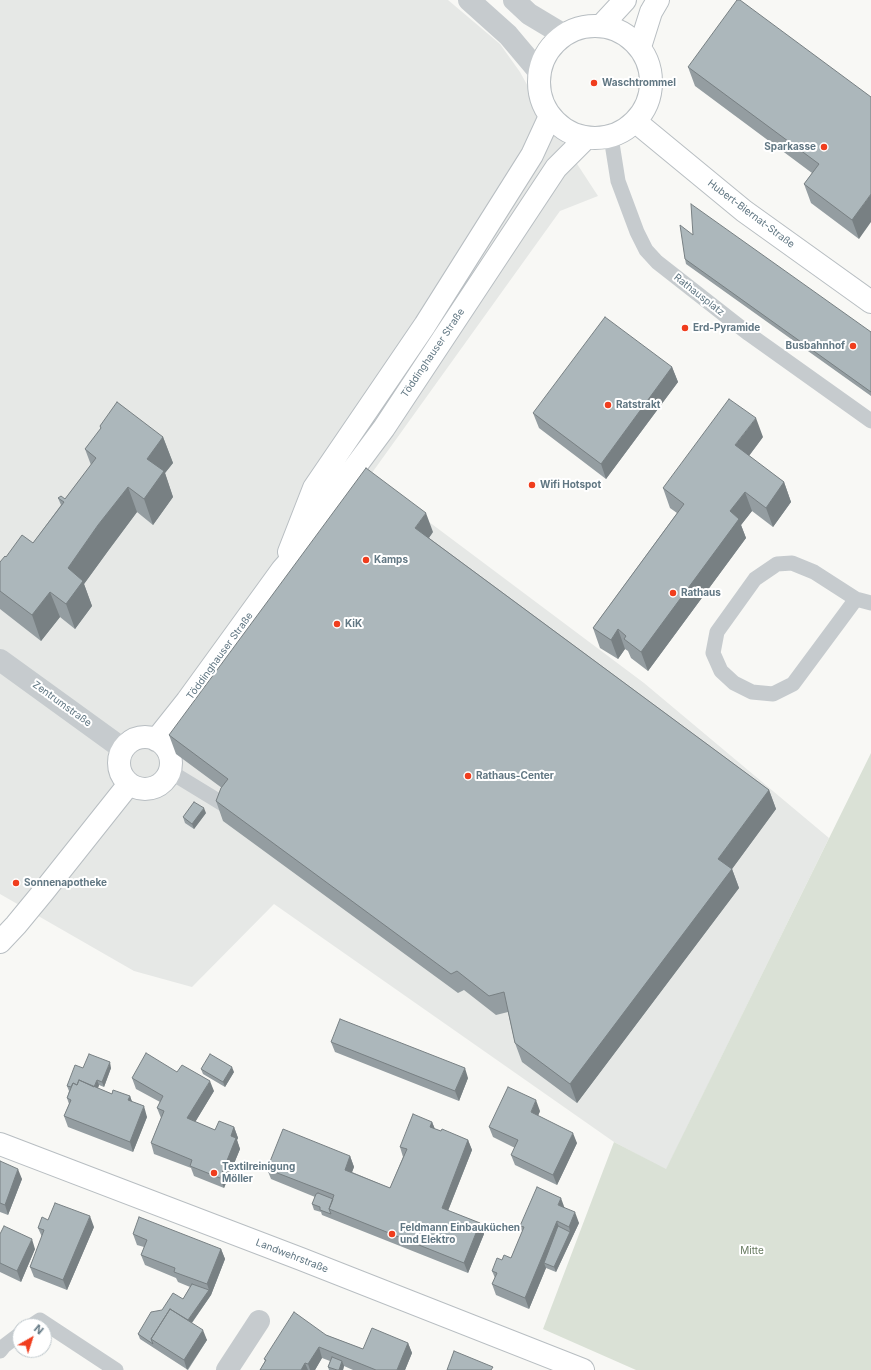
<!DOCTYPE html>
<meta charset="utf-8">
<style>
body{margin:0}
#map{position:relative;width:871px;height:1370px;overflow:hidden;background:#f8f8f5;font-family:Inter,sans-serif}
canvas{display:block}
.north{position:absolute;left:12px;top:1318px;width:40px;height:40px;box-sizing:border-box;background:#fff;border:1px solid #c0c9cd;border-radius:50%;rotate:39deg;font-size:11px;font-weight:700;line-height:16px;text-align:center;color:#617783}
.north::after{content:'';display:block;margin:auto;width:14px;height:18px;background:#f03d1d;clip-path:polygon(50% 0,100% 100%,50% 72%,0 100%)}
</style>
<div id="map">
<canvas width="871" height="1370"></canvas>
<div class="north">N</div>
</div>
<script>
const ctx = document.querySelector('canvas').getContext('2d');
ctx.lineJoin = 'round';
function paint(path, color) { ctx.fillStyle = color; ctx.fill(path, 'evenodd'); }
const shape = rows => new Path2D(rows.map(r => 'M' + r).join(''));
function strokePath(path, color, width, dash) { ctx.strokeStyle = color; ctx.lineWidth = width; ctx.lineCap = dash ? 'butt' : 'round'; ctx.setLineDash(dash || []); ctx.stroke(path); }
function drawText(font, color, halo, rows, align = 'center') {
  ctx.font = font + ' Inter,sans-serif'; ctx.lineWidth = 4; ctx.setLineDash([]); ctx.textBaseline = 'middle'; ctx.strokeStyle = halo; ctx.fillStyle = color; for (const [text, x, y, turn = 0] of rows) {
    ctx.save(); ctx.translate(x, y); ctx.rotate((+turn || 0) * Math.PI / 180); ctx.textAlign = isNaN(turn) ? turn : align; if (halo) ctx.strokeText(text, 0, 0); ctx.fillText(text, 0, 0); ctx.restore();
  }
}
const built = shape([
 [0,0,448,0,500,44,520,72,536,101,598,196,560,211,369,477,644,683,829,838,666,1170,614,1142,274,904,192,987,134,971,0,894]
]);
const green = shape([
 [871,753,871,1370,636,1370,543,1329,614,1142,666,1169]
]);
const lane = shape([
 [611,137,618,181,637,232,646,250,657,262,749,334,871,421],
 [856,599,793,684,773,694,752,692,734,683,721,671,713,653,717,632,755,579,777,564,792,563,814,572,856,599,871,603],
 [169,771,228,807],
 [31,1326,40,1320,116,1370],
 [0,1351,4,1346,20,1334]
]);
const street = shape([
 [469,0,508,35,540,73],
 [514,0,529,14,564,35],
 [0,660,123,749],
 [227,1370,259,1321]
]);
const secondary = shape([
 '539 82a56 56 0 1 1 112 0a56 56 0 1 1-112 0Z',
 [601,26,625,0],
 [640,47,651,12,658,0],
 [636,122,744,211,871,302],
 [289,552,314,488,425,325,532,155,550,116],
 '119 763a26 26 0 1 1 52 0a26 26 0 1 1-52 0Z',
 [156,740,187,701,282,570,310,538,335,494,384,428,556,168,586,138],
 [0,942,16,925,44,891,129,784],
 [0,1144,301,1259,583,1370]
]);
const wall = shape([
 [688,67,871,97,859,239,811,203,804,184,812,173,695,86],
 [693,235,871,332,871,396,686,264,685,259],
 [672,367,678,382,606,479,539,428,533,413],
 [100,426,163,437,173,463,165,473,173,497,153,525,137,512,108,551,84,584,92,606,75,629,60,617,41,641,0,609,0,562,33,543,61,505,58,498,65,499,91,465,85,449,101,429],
 [763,437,749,456,784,482,791,502,773,527,752,511,741,525,746,538,648,671,631,658,628,651,625,649,618,659,600,648,593,628,677,513,670,508,663,488],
 [433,532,429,538,769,790,776,809,732,869,739,888,577,1103,522,1062,515,1043,508,1012,496,1015,464,990,458,993,223,821,216,801,222,788,176,754,169,735],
 [206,813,194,829,185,823,183,817],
 [331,1042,468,1078,459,1101,335,1052],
 [83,1068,111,1068,104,1087,99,1085,98,1088,112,1094,130,1096,132,1102,147,1117,133,1152,68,1127,64,1116,69,1104,67,1098,69,1091,67,1086],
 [201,1069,234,1072,225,1087,203,1074],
 [177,1072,214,1091,195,1122,215,1130,234,1127,238,1138,237,1140,240,1149,224,1188,194,1176,191,1168,154,1154,151,1143,161,1118,157,1108,160,1102,136,1089,132,1078],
 [540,1111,538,1116,577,1143,557,1185,515,1165,511,1155,515,1148,493,1137,489,1127],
 [432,1122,435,1129,468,1140,472,1150,448,1211,480,1223,484,1234,468,1273,322,1215,321,1212,314,1210,312,1204,315,1197,271,1179,267,1169,350,1156,354,1167,352,1172,390,1188,403,1157,400,1147],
 [0,1161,22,1179,8,1215,0,1212],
 [564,1207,579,1223,556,1272,546,1268,529,1309,496,1295,492,1284,495,1278,492,1271,511,1258,522,1232,520,1226],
 [48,1220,94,1227,67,1290,34,1277,30,1267,42,1237,38,1228],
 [0,1234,35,1249,21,1282,0,1272],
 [133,1234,221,1249,225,1259,211,1295,192,1323,207,1340,188,1370,140,1339,138,1334,162,1310,183,1299,190,1287,178,1282,176,1278,145,1265,141,1255,144,1247,137,1245],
 [326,1335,363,1349,408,1343,412,1353,405,1370,353,1370,344,1366,343,1370,329,1370,328,1367,330,1361,322,1358,315,1370,260,1370,265,1361,264,1359]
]);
const shadedWall = shape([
 [871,194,871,222,859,239,852,220],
 [672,367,678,382,606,479,601,464],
 [756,418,763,437,742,465,735,445],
 [163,437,173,463,165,473,173,497,153,525,144,499,147,459],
 [784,482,791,502,773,527,766,508],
 [128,487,137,512,108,551,84,584,92,606,75,629,66,604,68,568,98,525],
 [745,492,752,511,741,525,746,538,648,671,641,652,730,511],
 [426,513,433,532,422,547,415,528],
 [50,592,60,617,41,641,32,615],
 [618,629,625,649,618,659,611,640],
 [769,790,776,809,729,873,732,869,739,888,577,1103,570,1084,718,859],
 [204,808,206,813,194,829,192,824],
 [110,1062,111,1068,104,1087,102,1082],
 [232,1067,234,1072,225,1087,223,1082],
 [465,1068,468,1078,459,1101,455,1091],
 [97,1080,99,1085,95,1096,93,1091],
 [210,1081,214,1091,191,1129,187,1118],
 [130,1096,134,1107,128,1100],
 [536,1100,540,1111,535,1123,531,1112],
 [144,1106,147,1117,133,1152,130,1142],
 [432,1122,436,1132,430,1127],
 [234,1127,238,1138,237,1140,240,1149,224,1188,220,1178,231,1136],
 [573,1133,577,1143,557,1185,553,1175],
 [468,1140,472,1150,445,1218,442,1208],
 [350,1156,354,1167,349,1180,345,1170],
 [18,1169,22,1179,8,1215,5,1205],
 [561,1198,565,1209,558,1205],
 [575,1212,579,1223,556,1272,554,1267,570,1232,569,1227],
 [90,1216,94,1227,67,1290,63,1280],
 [557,1221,560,1232,544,1263,546,1268,529,1309,525,1298],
 [480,1223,484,1234,468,1273,464,1263],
 [32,1239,35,1249,21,1282,17,1271],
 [221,1249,225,1259,211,1295,188,1328,186,1323,209,1290,207,1284],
 [203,1330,207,1340,187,1370,184,1360],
 [408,1343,412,1353,405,1370,397,1370],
 [319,1347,322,1358,315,1370,310,1370,308,1364],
 [342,1361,344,1366,343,1370,339,1370],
 [305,1363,308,1370,301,1370]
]);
const building = shape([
 [737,0,740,0,871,97,871,194,852,220,804,184,819,164,688,67,737,0],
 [691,204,871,332,871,392,685,259,680,225,693,235,691,204],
 [605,317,672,367,601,464,533,413,605,317],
 [729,399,756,418,735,445,784,482,766,508,745,492,730,511,739,519,641,652,624,639,626,636,618,629,611,640,593,628,684,504,663,488,729,399],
 [117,402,163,437,147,459,164,471,144,499,128,487,98,525,68,568,83,581,66,604,50,592,32,615,0,591,0,562,5,556,6,557,22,535,33,543,64,502,58,498,61,496,65,499,96,458,85,449,101,428,100,426,117,402],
 [366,468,426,513,415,528,769,790,718,859,732,869,570,1084,515,1043,504,992,489,996,457,971,451,974,216,801,221,788,228,779,169,735,366,468],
 [194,802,204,808,192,824,183,817,194,802],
 [340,1019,465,1068,455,1091,331,1042,340,1019],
 [146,1053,177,1072,182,1065,210,1081,187,1118,215,1130,219,1121,234,1127,231,1136,236,1138,220,1178,190,1166,192,1160,151,1143,164,1111,157,1108,163,1096,132,1078,146,1053],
 [89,1054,110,1062,102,1082,97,1080,94,1087,79,1080,77,1085,73,1083,71,1087,67,1086,75,1065,83,1068,89,1054],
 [210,1054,232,1067,223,1082,201,1069,210,1054],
 [79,1080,112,1094,113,1090,130,1096,128,1100,144,1106,130,1142,64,1116,71,1100,67,1098,73,1083,77,1085,79,1080],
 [508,1087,536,1100,531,1112,573,1133,553,1175,511,1155,518,1140,489,1127,508,1087],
 [413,1114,432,1122,430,1127,441,1131,442,1129,468,1140,442,1208,480,1223,464,1263,329,1209,334,1195,267,1169,283,1129,350,1156,345,1170,390,1188,407,1149,400,1147,413,1114],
 [0,1161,18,1169,5,1205,0,1203,0,1161],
 [537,1187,561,1198,558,1205,575,1212,569,1227,557,1221,525,1298,492,1284,497,1273,492,1271,497,1258,502,1260,504,1255,511,1258,524,1227,520,1226,537,1187],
 [318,1193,333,1199,329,1209,331,1214,320,1210,320,1207,312,1204,316,1194,318,1193],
 [55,1203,90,1216,63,1280,30,1267,44,1230,38,1228,42,1217,48,1220,55,1203],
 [139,1217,221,1249,207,1284,174,1272,175,1268,141,1255,147,1240,133,1234,139,1217],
 [4,1226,32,1239,17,1271,0,1263,0,1234,4,1226],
 [558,1226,570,1232,554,1267,544,1263,558,1226],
 [192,1284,209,1290,188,1320,170,1309,151,1339,153,1344,138,1334,151,1312,162,1310,173,1293,183,1299,192,1284],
 [170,1309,203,1330,184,1360,151,1339,170,1309],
 [294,1312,326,1335,363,1349,372,1328,408,1343,397,1370,376,1370,319,1347,308,1364,305,1363,301,1370,260,1370,266,1360,264,1359,294,1312],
 [454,1351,493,1367,491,1370,447,1370,454,1351],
 [332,1357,342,1361,339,1370,337,1370,328,1367,332,1357]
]);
const markers = [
 [594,83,4,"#f03d1d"],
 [824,147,4,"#f03d1d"],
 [685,328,4,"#f03d1d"],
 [853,346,4,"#f03d1d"],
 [608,405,4,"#f03d1d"],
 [532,485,4,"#f03d1d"],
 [366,560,4,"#f03d1d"],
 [673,593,4,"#f03d1d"],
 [337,624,4,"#f03d1d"],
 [468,776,4,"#f03d1d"],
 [16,883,4,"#f03d1d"],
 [214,1173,4,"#f03d1d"],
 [392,1234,4,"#f03d1d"]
];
const poiNames = [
 ["Waschtrommel",602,83],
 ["Sparkasse",816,147,"right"],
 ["Erd-Pyramide",693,328],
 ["Busbahnhof",845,346,"right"],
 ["Ratstrakt",616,405],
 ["Wifi Hotspot",540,485],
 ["Kamps",374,560],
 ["Rathaus",681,593],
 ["KiK",345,624],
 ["Rathaus-Center",476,776],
 ["Sonnenapotheke",24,883],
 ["Textilreinigung",222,1167],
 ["Möller",222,1179],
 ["Feldmann Einbauküchen",400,1228],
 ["und Elektro",400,1240]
];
const streetNames = [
 ["Hubert-Biernat-Straße",751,214,37],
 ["Rathausplatz",699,295,38],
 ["Töddinghauser Straße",433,353,-56],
 ["Töddinghauser Straße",220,656,-54],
 ["Zentrumstraße",62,704,36],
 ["Landwehrstraße",292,1256,21]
];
const parkNames = [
 ["Mitte",752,1251]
];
paint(built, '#e6e8e6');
paint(green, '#dae1d6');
strokePath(secondary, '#b8bec2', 24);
strokePath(lane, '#c6cbce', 15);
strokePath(street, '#c6cbce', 22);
strokePath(secondary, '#fff', 22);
paint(wall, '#949da1');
paint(shadedWall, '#788083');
paint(building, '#acb7bb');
strokePath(building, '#788083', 1);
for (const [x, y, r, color] of markers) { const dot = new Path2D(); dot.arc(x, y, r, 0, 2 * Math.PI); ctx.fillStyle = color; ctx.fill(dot); strokePath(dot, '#fff', 1.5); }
drawText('bold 10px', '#617783', '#fff', poiNames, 'left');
drawText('10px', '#617783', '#fff', streetNames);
drawText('10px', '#677a60', '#fff', parkNames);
</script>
